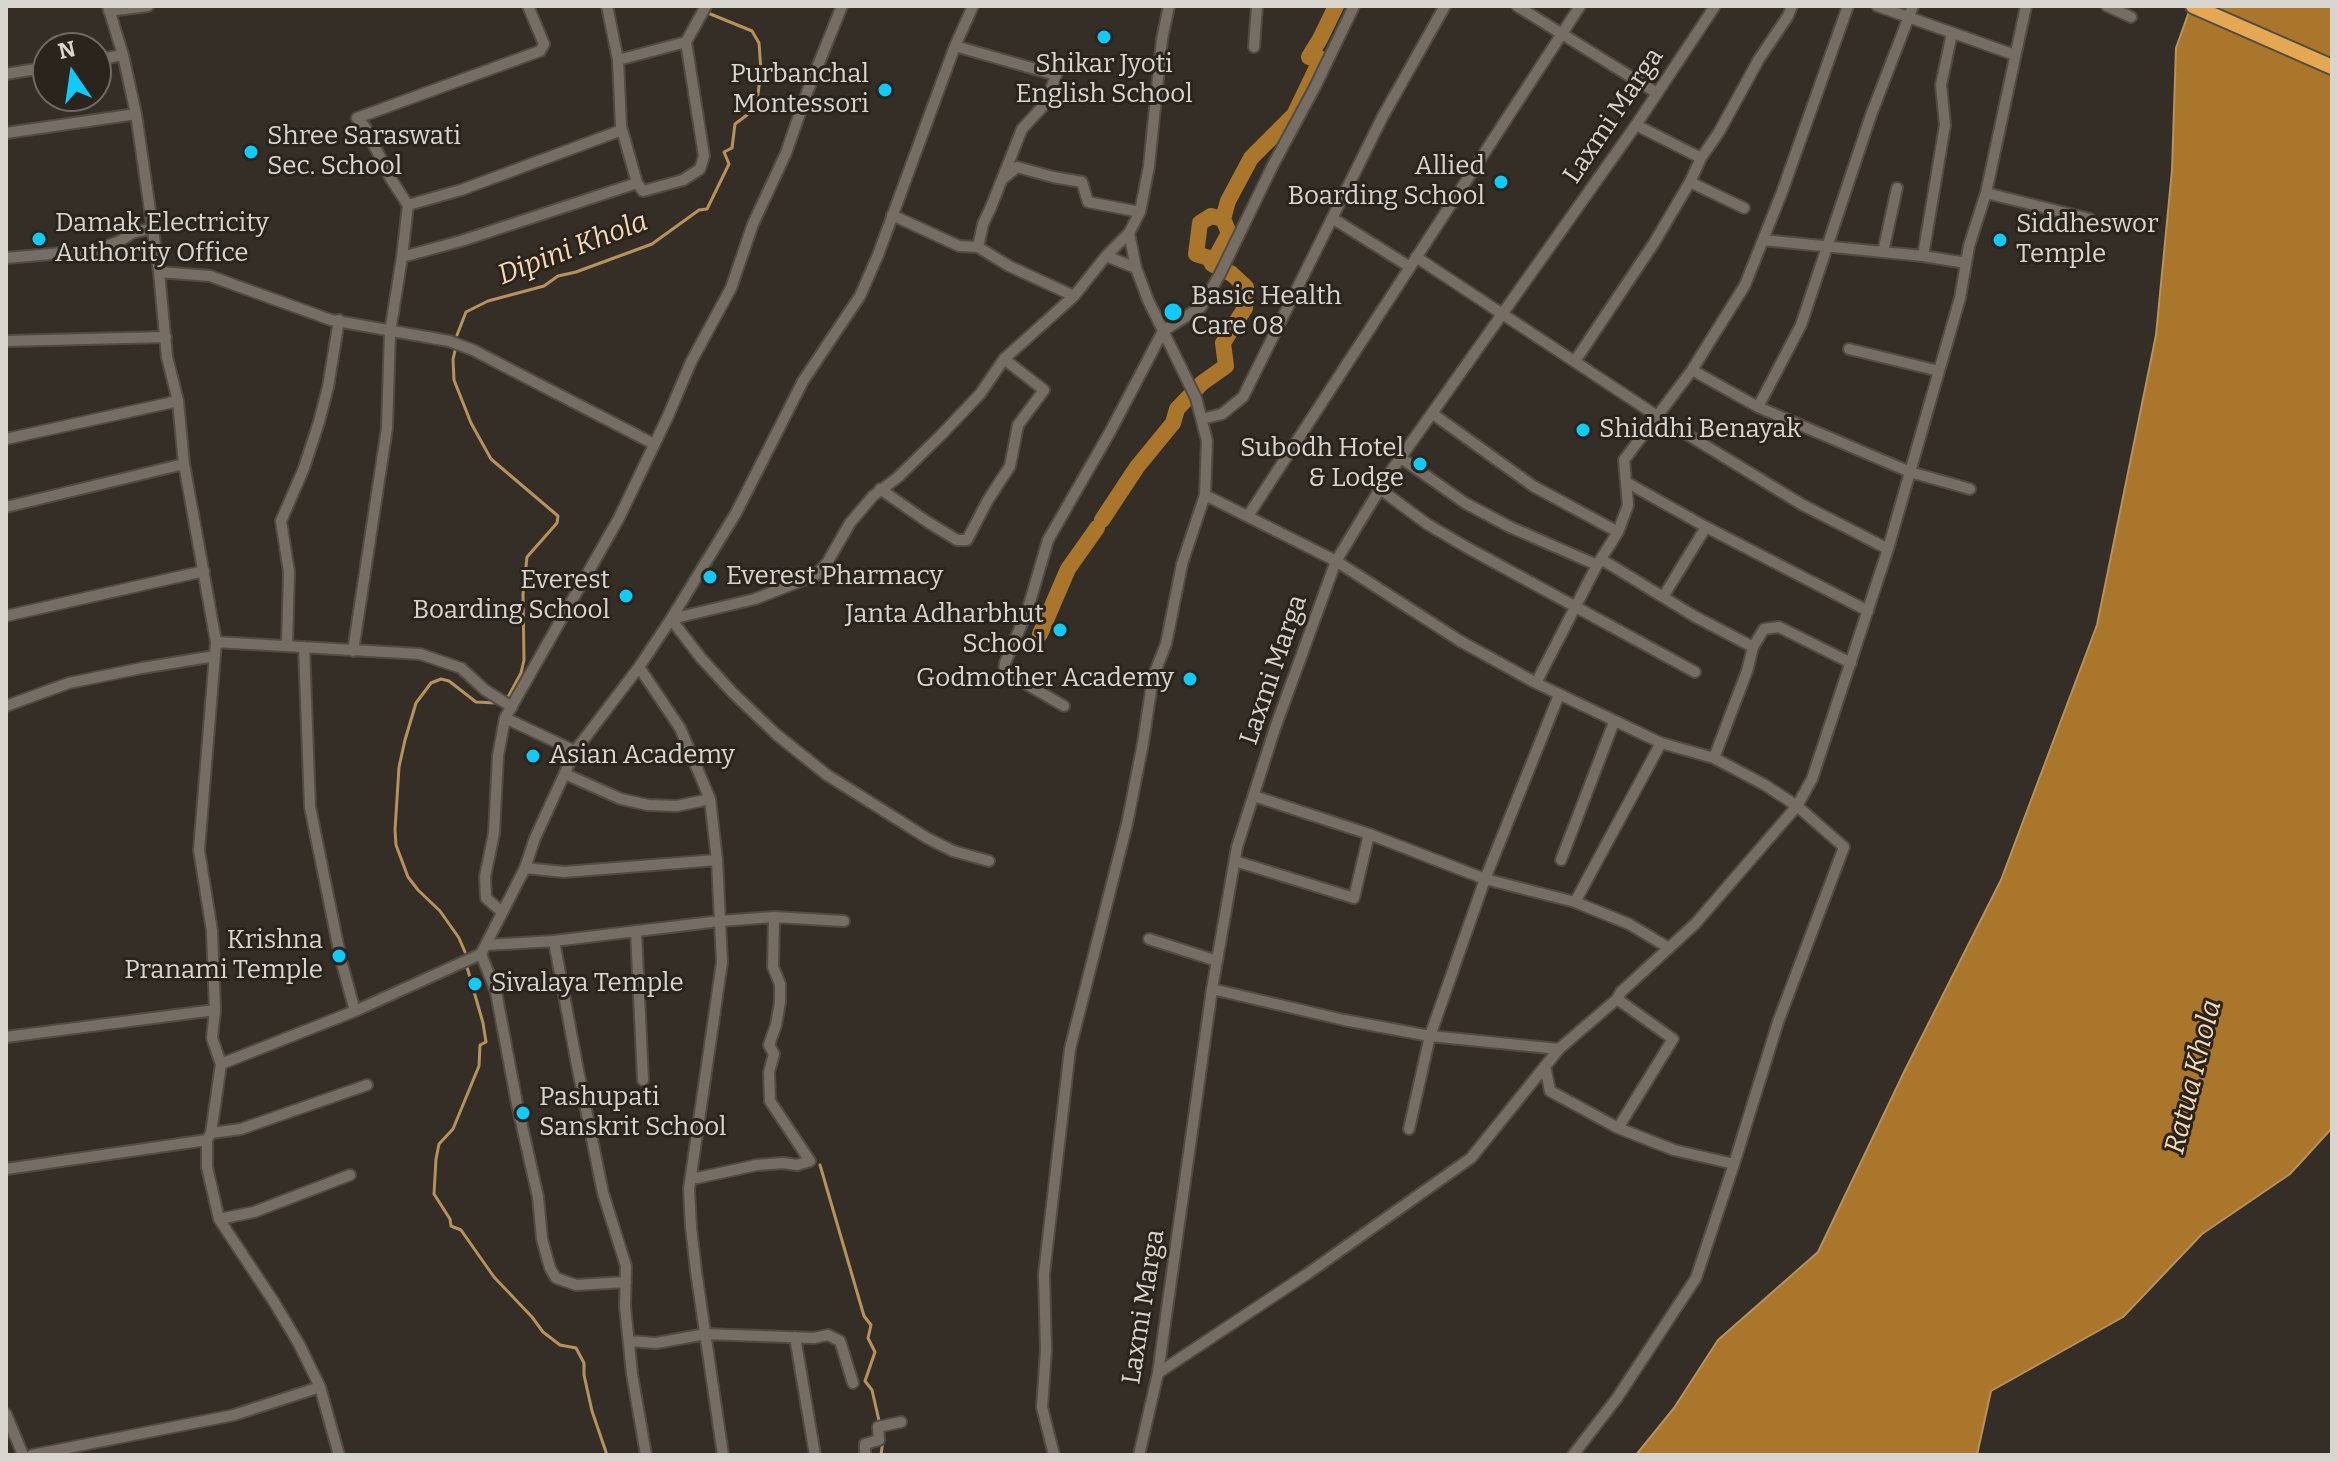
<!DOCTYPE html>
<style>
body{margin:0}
#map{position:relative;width:2338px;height:1461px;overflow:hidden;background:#342e26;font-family:Bitter,serif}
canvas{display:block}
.frame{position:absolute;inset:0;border:8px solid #d8d4ce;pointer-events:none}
.north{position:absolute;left:32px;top:32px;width:80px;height:80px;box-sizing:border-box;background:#2a241d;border:2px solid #706a64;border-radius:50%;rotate:347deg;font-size:22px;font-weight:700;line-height:32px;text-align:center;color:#d8d4ce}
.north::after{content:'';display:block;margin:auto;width:28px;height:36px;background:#0fcafa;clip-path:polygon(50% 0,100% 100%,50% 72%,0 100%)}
</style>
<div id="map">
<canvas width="2338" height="1461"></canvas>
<div class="frame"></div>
<div class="north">N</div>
</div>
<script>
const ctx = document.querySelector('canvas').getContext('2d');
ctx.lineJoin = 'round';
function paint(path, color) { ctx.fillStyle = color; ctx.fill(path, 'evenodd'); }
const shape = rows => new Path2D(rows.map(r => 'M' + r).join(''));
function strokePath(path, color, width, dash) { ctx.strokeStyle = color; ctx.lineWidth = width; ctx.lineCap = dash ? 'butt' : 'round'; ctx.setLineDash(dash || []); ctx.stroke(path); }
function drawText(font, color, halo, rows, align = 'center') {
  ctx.font = font + ' Bitter,serif'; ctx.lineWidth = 6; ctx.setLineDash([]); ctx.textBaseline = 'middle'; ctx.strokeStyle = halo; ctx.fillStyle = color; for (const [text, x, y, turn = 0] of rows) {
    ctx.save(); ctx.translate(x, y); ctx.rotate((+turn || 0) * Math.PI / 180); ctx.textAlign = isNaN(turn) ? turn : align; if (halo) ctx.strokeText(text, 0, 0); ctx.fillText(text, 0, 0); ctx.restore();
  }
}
const water = shape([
 [2191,6,2332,6,2332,1128,2290,1174,2202,1234,2123,1317,1991,1391,1977,1455,1636,1455,1674,1408,1718,1340,1818,1252,1905,1070,2001,880,2097,625,2156,335,2172,170,2176,48,2191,6]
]);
const stream = shape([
 [457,335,466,312,488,301,544,286,558,276,576,272,652,244,699,210,707,209,729,164,724,152,732,148,735,124,747,115,757,101,761,71,759,43,752,31,708,13],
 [456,347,453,359,454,380,471,423,491,459,558,516,557,523,527,557,523,594,524,660,521,673,507,699],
 [465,952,459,938,440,911,418,890,408,877,396,845,395,830,399,767,405,740,416,703,431,683,441,679,449,681,476,702,496,703],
 [467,967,483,1023,486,1042,480,1045,479,1066,453,1129,439,1144,436,1159,434,1194,450,1219,451,1226,461,1230,494,1277,532,1317,543,1332,560,1345,576,1348,584,1363,584,1375,592,1411,607,1455],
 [820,1165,864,1316,871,1325,868,1338,875,1352,865,1381,872,1390,880,1425],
 [881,1455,883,1440]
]);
const river = shape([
 [1212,264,1209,258,1196,254,1200,223,1211,216,1223,219],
 [1102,520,1137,467,1173,423,1177,409,1202,383,1226,366,1223,343,1245,308,1246,287,1232,274,1212,264,1229,233,1223,219,1228,201,1251,158,1294,115,1321,59,1309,57,1320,39,1336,6],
 [1040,634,1068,569,1097,528]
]);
const minor = shape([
 [108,6,123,55,136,114,159,272,167,357,178,401,184,464,216,642,199,850,212,931,215,1010,212,1038,221,1064,211,1133,207,1140,207,1167,219,1219,274,1302,299,1344,320,1387,339,1455],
 [1517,6,1657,93],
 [1877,6,2015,55],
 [2107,6,2131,17],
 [109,11,148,6],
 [955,46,1056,75,1046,103,1022,129,991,207,983,224,978,247],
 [1254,47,1257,6],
 [96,60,123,55],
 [618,60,686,42,706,6],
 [6,74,48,67],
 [1636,125,1701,158],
 [6,133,136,114],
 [1004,178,1017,167,1053,177,1082,182,1088,202,1140,212],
 [1690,182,1744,208],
 [637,183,643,191,683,180,700,169,704,156,686,42],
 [1986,193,2090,219],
 [408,205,461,190,622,130],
 [892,215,959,246,978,247,1009,266,1074,296],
 [1332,218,1410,267],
 [1763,240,1923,256,1966,263],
 [1883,252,1897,188],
 [1106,256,1136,268],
 [1923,256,1945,125,1941,85,1952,33],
 [402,257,408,205,391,179,365,127,357,118,540,51,544,44,528,6],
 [1416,257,1657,416,1801,504,1888,549],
 [6,258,96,250,120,241,132,233,153,228],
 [159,272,210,276,331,320,449,341,473,350,654,444],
 [6,341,166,337],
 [1849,349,1939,371],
 [1575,361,1654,243,1690,182,1701,158,1719,132,1759,59,1788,16,1792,6],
 [1692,370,1758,407,1910,472,1970,489],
 [1758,407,1801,325,1871,115,1913,6],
 [1433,414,1533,486,1618,532],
 [1202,419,1222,414,1243,397,1383,116,1445,6],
 [6,439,178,401],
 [1401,458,1465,503,1510,527,1597,565],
 [1626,482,1706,527,1868,611],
 [880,489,926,521,957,540,967,540,988,500,1010,466,1018,425,1044,390,1004,359],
 [1380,489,1427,524,1466,547,1695,672],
 [1205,495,1336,561,1460,641,1536,683,1661,743,1714,758,1765,785,1797,806,1844,847,1778,1022,1734,1164,1696,1278,1617,1398,1573,1455],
 [6,507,184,464],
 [1248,516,1580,6],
 [1601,559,1694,616,1753,647],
 [1663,597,1706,527],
 [6,616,204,571],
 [216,642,420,654,461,668,485,690,512,707],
 [287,645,289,572,281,521,304,468,319,422,328,387,339,320],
 [304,647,310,807,341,960,355,1011],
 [353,651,387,428,390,332,402,257,461,241,637,183,621,126,618,60,607,6],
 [639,667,680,728,710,799,717,860,722,962,689,1189,691,1227,696,1271,723,1455],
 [1536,683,1597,565,1618,532,1628,505,1624,460,1692,370,1745,285,1782,192,1848,6],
 [6,706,69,683,142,668,215,656],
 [1064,706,1004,671,1005,663,1027,612,1048,540,1110,432,1163,331,1201,307,1220,274,1273,165,1315,87,1354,6],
 [505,718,575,751],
 [1714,758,1747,671,1753,647,1764,629,1779,627,1851,663],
 [565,774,621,799,648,805,677,806,710,799],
 [1369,834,1485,879,1575,902,1629,924,1669,948],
 [1561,860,1614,722],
 [989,861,953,851,927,838,827,775,777,735,732,692,701,658,671,619,755,599,816,575,827,563,850,523,873,496,897,478,941,435,980,394,1004,359,1074,296,1106,256,1129,233],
 [1235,861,1354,898,1369,834,1254,796],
 [525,868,564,872,717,860],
 [1575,902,1661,743],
 [502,912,486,898,485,877,494,833,498,756,505,718,619,518,668,416,691,362,731,288,753,224,786,153,808,90,842,6],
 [636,931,643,1080],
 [1149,939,1217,961],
 [554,941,577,1065,603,1193,626,1266,625,1306,632,1374,646,1455],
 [487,945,554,941,720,921,774,917,844,921],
 [481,954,496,992,517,1104,538,1197,542,1239,550,1268,556,1278,576,1285,626,1282],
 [1212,989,1344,1020,1430,1036,1559,1049],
 [1617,999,1673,1039,1618,1128],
 [6,1037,215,1010],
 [221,1064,355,1011,481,954,525,868,535,838,575,751,639,667,671,619,736,513,803,381,860,296,878,255,955,46,973,6],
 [1545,1066,1550,1091,1618,1128,1674,1150,1734,1164],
 [1409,1129,1430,1036,1485,879,1559,695],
 [211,1133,241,1129,367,1085],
 [6,1169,207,1140],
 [691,1175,697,1178,757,1165,783,1163,797,1165,810,1161,770,1101,769,1072,774,1054,769,1045,776,1025,780,1002,780,984,773,967,774,917],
 [219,1219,254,1212,350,1175],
 [795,1337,815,1455],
 [629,1341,656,1343,706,1334,814,1338,828,1335,840,1341,853,1383],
 [1158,1373,1307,1274,1471,1158,1559,1049,1617,999,1621,992,1695,924,1797,806,1812,779,1888,549,1910,472,1960,298,1969,246,1986,193,2026,6],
 [6,1414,23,1455],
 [32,1455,234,1415,320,1387],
 [865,1455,865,1444,879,1440,878,1427,901,1422],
 [1054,1455,1042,1407,1046,1350,1044,1274,1070,1049,1127,824,1143,743,1153,677,1166,644,1182,564,1205,495,1207,441,1196,398,1148,300,1136,268,1129,233,1140,212,1149,166,1162,39,1169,6],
 [1139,1455,1158,1373,1212,989,1237,847,1275,728,1336,561,1389,474,1636,125,1715,6]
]);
const highway = shape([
 [2193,6,2332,67]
]);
const markers = [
 [1104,37,8,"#0fcafa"],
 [885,90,8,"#0fcafa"],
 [251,152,8,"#0fcafa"],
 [1501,182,8,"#0fcafa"],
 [39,239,8,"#0fcafa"],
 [2000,240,8,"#0fcafa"],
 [1173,312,10,"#0fcafa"],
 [1583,430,8,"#0fcafa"],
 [1420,464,8,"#0fcafa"],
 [710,577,8,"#0fcafa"],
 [626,596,8,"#0fcafa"],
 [1060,630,8,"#0fcafa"],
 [1190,679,8,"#0fcafa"],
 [533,756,8,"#0fcafa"],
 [339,956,8,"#0fcafa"],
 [475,984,8,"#0fcafa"],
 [523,1113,8,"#0fcafa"]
];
const poiNames = [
 ["Shikar Jyoti",1104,65,"center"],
 ["English School",1104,95,"center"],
 ["Purbanchal",869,75,"right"],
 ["Montessori",869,105,"right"],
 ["Shree Saraswati",267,137],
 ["Sec. School",267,167],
 ["Allied",1485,167,"right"],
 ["Boarding School",1485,197,"right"],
 ["Damak Electricity",55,224],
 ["Authority Office",55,254],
 ["Siddheswor",2016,225],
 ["Temple",2016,255],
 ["Basic Health",1191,297],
 ["Care 08",1191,327],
 ["Shiddhi Benayak",1599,430],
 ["Subodh Hotel",1404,449,"right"],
 ["& Lodge",1404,479,"right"],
 ["Everest Pharmacy",726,577],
 ["Everest",610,581,"right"],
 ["Boarding School",610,611,"right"],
 ["Janta Adharbhut",1044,615,"right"],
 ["School",1044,645,"right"],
 ["Godmother Academy",1174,679,"right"],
 ["Asian Academy",549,756],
 ["Krishna",323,941,"right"],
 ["Pranami Temple",323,971,"right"],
 ["Sivalaya Temple",491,984],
 ["Pashupati",539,1098],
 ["Sanskrit School",539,1128]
];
const streetNames = [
 ["Laxmi Marga",1614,116,-56],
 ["Laxmi Marga",1274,670,-71],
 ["Laxmi Marga",1144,1307,-81]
];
const waterNames = [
 ["Dipini Khola",573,249,-21],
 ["Ratua Khola",2194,1077,-76]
];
paint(water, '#a9762c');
strokePath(water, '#b7925d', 2);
strokePath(stream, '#b7925d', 3);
strokePath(river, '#a9762c', 16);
strokePath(minor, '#514b44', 14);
strokePath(highway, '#514b44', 18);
strokePath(minor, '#766e65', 10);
strokePath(highway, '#e5a852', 14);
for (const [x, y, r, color] of markers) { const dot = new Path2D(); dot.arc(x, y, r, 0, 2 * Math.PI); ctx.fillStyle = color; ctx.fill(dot); strokePath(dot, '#2a241d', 3); }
drawText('26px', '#d8d4ce', '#2a241d', poiNames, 'left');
drawText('26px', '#d8d4ce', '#2a241d', streetNames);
drawText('italic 28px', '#f5d9b6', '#2a241d', waterNames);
</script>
